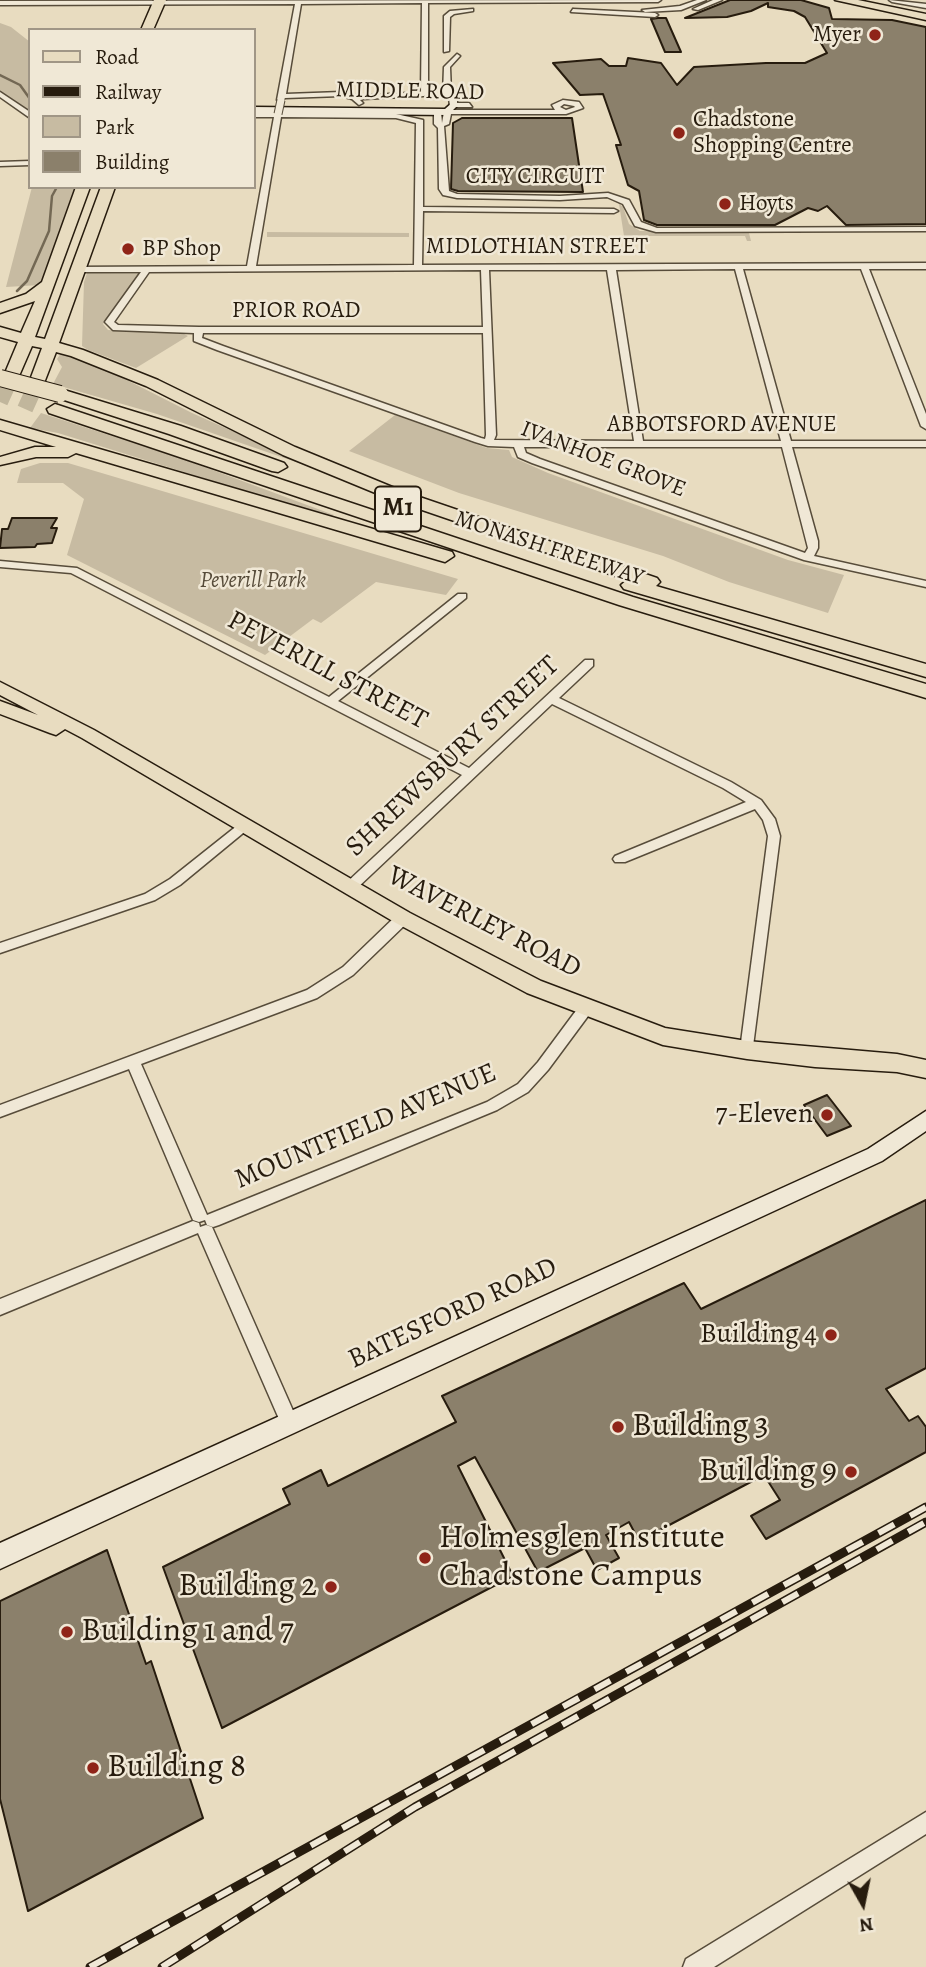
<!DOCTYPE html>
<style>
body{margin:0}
#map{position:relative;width:926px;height:1967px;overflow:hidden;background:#e8dcc0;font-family:Alegreya,serif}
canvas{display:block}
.legend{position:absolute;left:28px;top:28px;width:228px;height:161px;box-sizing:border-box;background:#f0e8d6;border:2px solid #a09686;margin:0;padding:9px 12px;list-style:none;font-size:21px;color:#271c0e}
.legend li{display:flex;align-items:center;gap:14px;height:35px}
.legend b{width:35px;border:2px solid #a09686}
.north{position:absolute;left:828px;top:1869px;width:70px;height:70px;-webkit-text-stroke:5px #f0e8d6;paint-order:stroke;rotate:171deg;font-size:19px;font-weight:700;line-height:28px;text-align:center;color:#271c0e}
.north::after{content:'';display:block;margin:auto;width:24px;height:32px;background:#271c0e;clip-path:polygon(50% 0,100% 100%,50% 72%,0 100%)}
</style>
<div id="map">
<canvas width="926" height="1967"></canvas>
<ul class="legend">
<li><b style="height:9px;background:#e8dcc0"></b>Road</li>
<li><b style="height:9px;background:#271c0e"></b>Railway</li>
<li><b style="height:19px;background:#c7bba2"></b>Park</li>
<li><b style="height:19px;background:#8b806b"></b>Building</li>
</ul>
<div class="north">N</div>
</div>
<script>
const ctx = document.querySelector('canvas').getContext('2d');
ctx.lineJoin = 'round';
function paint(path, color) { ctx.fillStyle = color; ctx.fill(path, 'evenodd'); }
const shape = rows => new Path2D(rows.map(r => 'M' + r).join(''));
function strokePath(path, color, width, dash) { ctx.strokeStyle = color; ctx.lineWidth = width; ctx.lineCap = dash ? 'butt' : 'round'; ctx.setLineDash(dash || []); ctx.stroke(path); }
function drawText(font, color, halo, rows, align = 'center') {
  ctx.font = font + ' Alegreya,serif'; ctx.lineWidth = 5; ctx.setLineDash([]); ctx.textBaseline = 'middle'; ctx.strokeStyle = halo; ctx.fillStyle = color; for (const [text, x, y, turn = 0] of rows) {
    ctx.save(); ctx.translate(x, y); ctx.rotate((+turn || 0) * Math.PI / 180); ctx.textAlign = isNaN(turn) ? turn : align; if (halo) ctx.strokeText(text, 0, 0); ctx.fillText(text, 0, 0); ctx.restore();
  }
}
const green = shape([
 [0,23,11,27,30,42,30,113,0,91],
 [32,187,75,187,40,285,6,287],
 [614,201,618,202,623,207,629,224,640,231,749,233,751,241,747,241,745,236,624,236,619,204],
 [267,232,409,233,409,237,267,237],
 [87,273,139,274,103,324,108,330,182,333,188,336,136,368,88,350,82,346,84,282],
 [61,353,119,376,192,413,319,470,157,414,53,384,62,367,57,359],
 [41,413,183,459,334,515,329,517,58,433,30,428],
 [395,415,487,448,509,450,512,457,548,473,788,560,844,575,828,613,729,582,663,556,459,493,349,451],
 [40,463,68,463,458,579,446,595,376,582,321,623,313,619,265,655,67,555,84,499,63,483,17,483,21,469]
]);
const stream = shape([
 [0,75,20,85,30,99],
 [17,291,27,281,49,231,52,196,57,187]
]);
const building = shape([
 [730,0,801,0,829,8,832,19,892,20,926,27,926,224,846,225,827,206,818,211,808,208,775,225,657,225,644,220,639,191,628,185,616,145,621,145,603,94,580,95,553,63,601,59,609,66,626,66,628,58,661,63,677,85,694,67,766,63,805,63,827,53,805,17,794,11,768,7,768,3,751,11,727,17,685,18,730,0],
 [658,18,666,18,681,52,665,52,651,19,658,18],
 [462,118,572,118,583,192,458,191,451,189,453,123,462,118],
 [12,518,57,518,51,528,57,528,52,543,37,544,35,547,0,548,2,529,8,529,12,518],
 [827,1095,851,1126,827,1136,804,1105,827,1095],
 [926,1200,926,1368,886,1389,909,1421,918,1416,926,1427,926,1452,766,1539,751,1516,780,1500,764,1475,639,1541,629,1522,606,1535,619,1558,597,1570,585,1548,538,1572,475,1457,458,1466,513,1576,222,1728,163,1567,290,1504,283,1489,321,1470,328,1486,456,1422,442,1396,684,1283,701,1309,926,1200],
 [107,1550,146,1664,151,1661,203,1818,28,1911,0,1799,0,1601,107,1550]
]);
const highwayTunnel = shape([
 [0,402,13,373],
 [25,409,38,380]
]);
const street = shape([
 [661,0,658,2,428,3,428,94,424,96,363,99,360,100,363,103,359,105,352,99,341,96,285,98,281,102,277,100,295,4,0,5,0,1,661,0],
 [422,3,421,92,358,96,341,92,286,94,301,4,422,3],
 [697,0,706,0,681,10,645,12,642,10,680,6,697,0],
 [713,0,722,0,698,10,693,9,713,0],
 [889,0,926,4,926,8,892,2,889,0],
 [473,9,473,11,454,14,450,17,449,51,444,52,444,16,450,11,473,9],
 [573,9,655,13,658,15,655,17,571,12,573,9],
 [457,54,460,56,450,67,451,93,457,96,457,103,469,103,472,107,450,107,449,97,443,94,444,67,457,54],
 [0,92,30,112,30,118,0,97,0,92],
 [563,100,579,102,583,108,566,114,451,114,449,124,444,126,449,191,457,194,560,196,608,193,629,200,641,222,657,228,926,227,926,231,656,232,635,226,623,204,607,197,560,200,457,198,443,195,439,189,438,128,434,124,434,110,441,112,442,123,444,112,448,110,555,110,552,105,563,100],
 [564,104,574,106,575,107,566,110,560,107,564,104],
 [278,112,396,114,423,120,423,207,614,209,618,211,614,213,423,211,422,265,926,263,926,269,869,269,926,414,926,429,921,426,861,269,743,269,791,441,926,441,926,447,792,447,818,541,818,548,814,556,926,581,926,587,804,560,532,463,518,457,514,447,488,446,475,442,217,350,194,341,194,333,113,330,105,322,141,272,79,272,75,269,76,267,247,266,274,117,254,117,254,113,278,112],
 [281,117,396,118,416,123,414,265,256,266,281,117],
 [735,269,781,441,643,441,616,270,735,269],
 [481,270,483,327,199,327,118,325,114,322,149,272,481,270],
 [489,270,607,270,634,441,494,440,496,435,489,270],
 [203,333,483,333,486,435,485,439,481,438,223,346,202,338,203,333],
 [524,447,782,447,808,548,805,553,540,459,526,453,524,447],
 [30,161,30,165,0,166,0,162,30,161],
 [0,561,77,568,329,697,458,594,466,594,466,598,338,701,469,768,585,660,593,660,593,666,559,698,731,782,761,800,775,819,780,836,752,1054,747,1056,742,1054,740,1050,768,836,763,820,755,809,625,862,615,862,613,859,615,856,746,802,723,788,552,704,355,890,345,890,343,887,345,884,462,775,71,573,0,567,0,561],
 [243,821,249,826,248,829,180,885,155,900,0,953,0,943,145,894,170,879,243,821],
 [403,913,408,914,410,918,408,922,353,975,317,998,141,1064,207,1215,205,1220,199,1222,193,1220,129,1069,0,1117,0,1105,307,990,343,967,398,914,403,913],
 [586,1002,591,1004,593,1008,591,1012,548,1070,528,1092,497,1110,219,1225,213,1227,207,1225,205,1220,207,1215,487,1102,518,1084,538,1062,581,1004,586,1002],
 [193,1221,199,1223,200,1227,206,1225,212,1227,298,1422,295,1428,289,1430,283,1428,198,1233,0,1315,0,1299,193,1221],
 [926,1812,926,1834,714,1967,683,1967,686,1959,926,1812]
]);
const secondary = shape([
 [453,102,458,105,448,115,254,113,254,107,445,109,453,102],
 [926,1111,926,1131,882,1161,0,1569,0,1543,868,1149,926,1111]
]);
const primary = shape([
 [0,682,94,730,410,913,541,981,665,1028,747,1041,897,1054,926,1060,926,1078,897,1072,815,1067,747,1059,663,1045,527,993,396,923,82,738,65,729,56,735,50,733,0,714,0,701,38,715,0,695,0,682]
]);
const highway = shape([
 [154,0,166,0,153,30,141,30,154,0],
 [835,0,858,0,926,14,926,20,835,0],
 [76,187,90,187,35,337,45,339,101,187,115,187,59,343,83,350,158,380,295,447,402,491,657,578,660,582,656,586,926,664,926,677,624,589,621,585,627,580,390,499,283,455,146,386,71,356,56,352,44,383,32,383,30,380,42,348,32,346,19,376,7,376,5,373,18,342,0,337,0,327,21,333,35,301,0,313,0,303,26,294,42,282,76,187],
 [64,390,181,426,284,463,287,467,278,472,272,471,169,434,58,398,56,395,64,390],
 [55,404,633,597,926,684,926,698,619,605,49,413,47,409,55,404],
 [0,420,452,552,454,556,445,562,438,560,76,453,68,457,36,457,0,465,0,457,35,447,56,447,0,430,0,420]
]);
const rail = shape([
 [90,1967,926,1507],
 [162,1967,415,1807,926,1522]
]);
const streetBridge = shape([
 [278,114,281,100]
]);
const highwayBridge = shape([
 [0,378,60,394]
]);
const markers = [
 [875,35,7,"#8f2418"],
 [679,133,7,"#8f2418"],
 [725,204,7,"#8f2418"],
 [128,249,7,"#8f2418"],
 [827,1115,7,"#8f2418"],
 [831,1335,7,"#8f2418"],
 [618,1427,7,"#8f2418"],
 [851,1472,7,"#8f2418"],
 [425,1558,7,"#8f2418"],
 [331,1587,7,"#8f2418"],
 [67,1632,7,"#8f2418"],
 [93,1768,7,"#8f2418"]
];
const farPoinames = [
 ["Myer",861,35,"right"],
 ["Chadstone",693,120],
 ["Shopping Centre",693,146],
 ["Hoyts",739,204],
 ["BP Shop",142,249]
];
const farStreetnames = [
 ["MIDDLE ROAD",410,92,1],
 ["CITY CIRCUIT",535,177],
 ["MIDLOTHIAN STREET",537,247],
 ["PRIOR ROAD",296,311],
 ["ABBOTSFORD AVENUE",722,425],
 ["IVANHOE GROVE",603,460,21],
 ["MONASH FREEWAY",549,549,18]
];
const farParknames = [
 ["Peverill Park",253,581]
];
const shields = [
 [398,509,46]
];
const shieldNames = [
 ["M1",398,509]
];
const streetNames = [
 ["PEVERILL STREET",327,671,28],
 ["SHREWSBURY STREET",453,757,-43],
 ["WAVERLEY ROAD",484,923,27],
 ["MOUNTFIELD AVENUE",366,1127,-23],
 ["BATESFORD ROAD",453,1314,-25]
];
const poiNames = [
 ["7-Eleven",813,1115],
 ["Building 4",817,1335]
];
const nearPoinames = [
 ["Building 3",632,1427],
 ["Building 9",837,1472,"right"],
 ["Holmesglen Institute",439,1539],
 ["Chadstone Campus",439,1577],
 ["Building 2",317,1587,"right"],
 ["Building 1 and 7",81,1632],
 ["Building 8",107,1768]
];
paint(green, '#c7bba2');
strokePath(stream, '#736854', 2.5);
paint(building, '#8b806b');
strokePath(building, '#271c0e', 2);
strokePath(highwayTunnel, '#c1b69c', 16, [16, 8]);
strokePath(street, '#574c3a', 3);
strokePath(secondary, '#271c0e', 3);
strokePath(primary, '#271c0e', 3);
strokePath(highway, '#271c0e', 3);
paint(street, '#f0e8d6');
paint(secondary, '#f0e8d6');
paint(primary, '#e8dcc0');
paint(highway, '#e8dcc0');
strokePath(rail, '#271c0e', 9);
strokePath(rail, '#f0e8d6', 6, [18]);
strokePath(streetBridge, '#574c3a', 9, []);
strokePath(highwayBridge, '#271c0e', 18, []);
strokePath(streetBridge, '#f0e8d6', 7);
strokePath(highwayBridge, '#e8dcc0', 16);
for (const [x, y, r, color] of markers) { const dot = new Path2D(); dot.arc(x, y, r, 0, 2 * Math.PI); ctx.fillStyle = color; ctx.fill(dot); strokePath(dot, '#f0e8d6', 2.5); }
drawText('23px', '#271c0e', '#f0e8d6', farPoinames, 'left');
drawText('23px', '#271c0e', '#f0e8d6', farStreetnames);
drawText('italic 23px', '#574c3a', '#f0e8d6', farParknames);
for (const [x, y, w] of shields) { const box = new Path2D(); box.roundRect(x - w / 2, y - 22.5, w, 45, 5); ctx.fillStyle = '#f0e8d6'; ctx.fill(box); strokePath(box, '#271c0e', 2); }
drawText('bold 26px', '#271c0e', null, shieldNames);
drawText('28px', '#271c0e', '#f0e8d6', streetNames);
drawText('28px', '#271c0e', '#f0e8d6', poiNames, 'right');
drawText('33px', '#271c0e', '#f0e8d6', nearPoinames, 'left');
</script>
